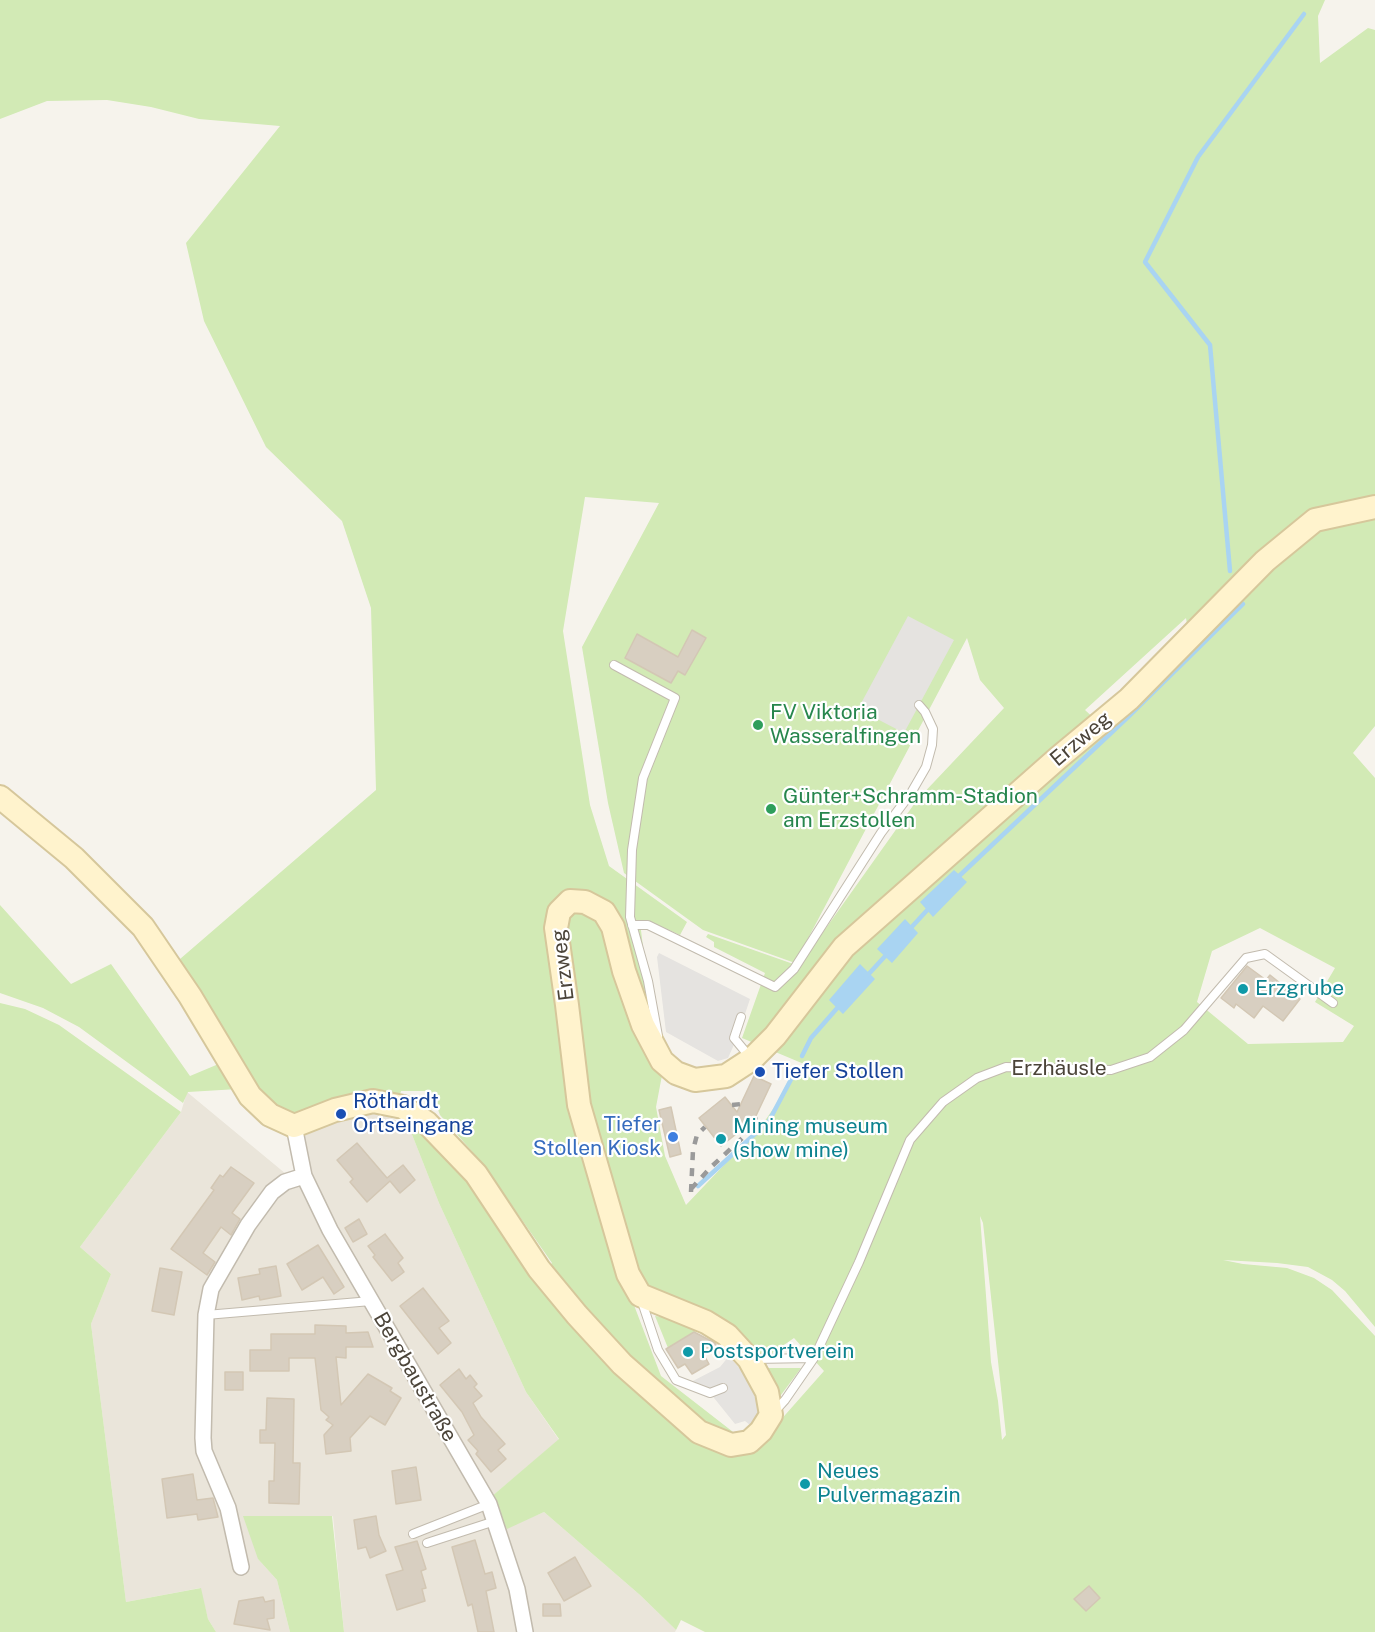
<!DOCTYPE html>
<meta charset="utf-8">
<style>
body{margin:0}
canvas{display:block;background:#f6f3ec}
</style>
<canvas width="1375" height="1632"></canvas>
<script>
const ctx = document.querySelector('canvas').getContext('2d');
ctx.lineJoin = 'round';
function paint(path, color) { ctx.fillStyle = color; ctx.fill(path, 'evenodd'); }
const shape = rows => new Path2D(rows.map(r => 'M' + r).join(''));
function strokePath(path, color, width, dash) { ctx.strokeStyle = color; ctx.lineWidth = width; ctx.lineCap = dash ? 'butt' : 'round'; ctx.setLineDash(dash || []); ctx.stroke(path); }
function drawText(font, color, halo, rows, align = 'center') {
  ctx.font = font + ' "Public Sans",sans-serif'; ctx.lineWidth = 4.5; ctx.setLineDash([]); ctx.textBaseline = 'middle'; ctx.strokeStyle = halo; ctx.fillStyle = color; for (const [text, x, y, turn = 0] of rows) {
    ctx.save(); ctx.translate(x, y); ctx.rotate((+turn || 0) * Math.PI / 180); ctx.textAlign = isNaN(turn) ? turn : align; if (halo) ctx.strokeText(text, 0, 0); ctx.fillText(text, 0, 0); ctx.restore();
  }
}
const residential = shape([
 [187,1092,286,1174,309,1172,300,1129,379,1112,399,1122,411,1132,439,1203,526,1392,559,1440,491,1497,507,1528,544,1512,640,1595,676,1630,675,1632,344,1632,333,1516,258,1559,277,1580,290,1632,216,1632,208,1619,200,1588,126,1602,91,1324,111,1274,80,1247,181,1112]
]);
const green = shape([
 [0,0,1325,0,1318,16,1320,63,1368,28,1375,30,1375,726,1353,753,1375,778,1375,1327,1345,1291,1332,1280,1308,1267,1277,1263,1223,1260,1243,1264,1287,1268,1314,1278,1332,1290,1375,1336,1375,1632,705,1632,681,1620,676,1630,640,1595,544,1512,507,1529,491,1497,559,1439,526,1392,439,1203,411,1132,399,1122,412,1121,475,1185,539,1278,552,1263,483,1164,440,1115,431,1091,401,1091,399,1098,310,1113,285,1115,264,1100,180,959,376,790,371,608,342,521,266,447,204,321,186,243,280,126,199,119,151,107,107,100,47,101,0,119],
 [585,497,659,503,582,647,608,803,624,873,703,930,795,963,967,638,980,680,1004,708,917,800,799,966,708,934,706,937,714,942,714,947,765,973,742,1038,804,1064,762,1125,686,1205,665,1156,656,1107,663,1070,651,1013,640,922,647,920,680,935,687,922,609,866,590,805,563,631],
 [1186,618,1191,650,1111,734,1085,710],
 [1260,928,1335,968,1315,1002,1354,1026,1343,1042,1248,1044,1197,1002,1212,951],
 [980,1216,983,1223,1006,1435,1002,1440,998,1401,991,1362],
 [629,1292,748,1341,765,1358,794,1338,824,1371,755,1449,661,1376],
 [0,905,71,984,111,964,190,1076,221,1063,238,1089,188,1092,183,1103,79,1027,43,1008,0,993],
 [0,1003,25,1009,59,1025,181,1112,80,1247,111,1274,91,1324,126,1602,201,1588,208,1619,216,1632,0,1632],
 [655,1316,683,1320,701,1328,668,1348],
 [762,1368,801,1368,778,1399],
 [243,1516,332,1516,344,1632,290,1632,277,1580,258,1559]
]);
const parking = shape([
 [908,616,954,640,904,733,858,709],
 [659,953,750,999,737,1038,728,1058,718,1061,666,1032,657,957],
 [729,1356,746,1376,760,1409,757,1418,750,1425,745,1421,735,1424,710,1393,687,1384,720,1367]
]);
const water = shape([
 [954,870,967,882,933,917,920,902],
 [905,919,918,933,892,963,877,949],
 [860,964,875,979,843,1014,829,1000]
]);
const stream = shape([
 [1230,571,1210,345,1145,262,1198,157,1304,14],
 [957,878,1129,716,1243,604],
 [908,931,931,906],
 [865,978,888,953],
 [802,1056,811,1038,839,1006],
 [698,1186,769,1121,796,1070]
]);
const building = shape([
 [692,630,706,638,685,675,678,671,671,683,625,658,637,634,678,657,692,630],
 [1247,966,1266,980,1270,975,1300,999,1283,1021,1263,1006,1254,1018,1236,1004,1234,1008,1221,998,1247,966],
 [754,1076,771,1084,754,1120,721,1146,699,1118,725,1097,737,1112,754,1076],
 [671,1107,681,1154,670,1157,659,1110,671,1107],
 [357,1143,387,1178,403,1165,415,1180,400,1193,390,1181,367,1202,350,1182,353,1179,337,1160,357,1143],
 [231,1167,254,1183,232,1213,240,1219,231,1235,221,1227,203,1253,215,1262,207,1275,171,1249,214,1190,211,1188,220,1175,223,1177,231,1167],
 [359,1219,367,1234,353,1242,345,1228,359,1219],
 [385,1234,403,1258,398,1263,404,1272,392,1281,373,1257,375,1255,368,1246,385,1234],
 [318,1245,344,1287,334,1294,323,1277,302,1290,287,1264,318,1245],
 [276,1266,281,1296,260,1300,259,1296,242,1300,238,1278,260,1274,259,1269,276,1266],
 [160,1268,182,1272,174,1315,152,1311,160,1268],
 [423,1288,449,1321,439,1328,451,1343,438,1354,400,1306,423,1288],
 [315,1325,346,1326,346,1333,368,1332,373,1347,346,1347,346,1358,336,1357,341,1405,368,1374,392,1388,390,1391,401,1398,385,1425,370,1416,350,1438,351,1451,326,1454,324,1435,333,1425,326,1420,329,1417,321,1410,315,1358,289,1358,289,1371,250,1371,250,1350,271,1350,271,1334,315,1334,315,1325],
 [694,1332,715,1343,717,1347,704,1355,709,1364,692,1374,685,1364,678,1368,666,1349,694,1332],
 [459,1369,466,1379,470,1375,477,1384,474,1387,482,1396,473,1403,481,1417,505,1444,498,1450,506,1459,491,1472,476,1454,478,1451,468,1440,474,1435,462,1412,440,1385,459,1369],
 [225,1372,243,1372,243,1390,225,1390,225,1372],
 [267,1398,294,1399,293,1463,300,1463,299,1504,269,1503,269,1481,274,1481,275,1443,260,1443,260,1430,266,1430,267,1398],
 [416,1467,421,1500,396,1504,392,1471,416,1467],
 [193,1474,197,1500,213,1498,218,1517,198,1520,197,1514,167,1518,162,1479,193,1474],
 [376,1516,379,1535,386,1551,370,1558,366,1547,358,1549,354,1520,376,1516],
 [475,1540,485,1574,492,1572,496,1588,486,1591,494,1632,478,1632,472,1604,468,1606,452,1547,475,1540],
 [417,1541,426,1569,421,1571,426,1588,422,1589,425,1601,397,1610,386,1575,403,1570,395,1547,417,1541],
 [575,1557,591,1586,564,1601,548,1573,575,1557],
 [1089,1586,1100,1598,1086,1611,1074,1599,1089,1586],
 [263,1597,265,1602,274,1600,274,1618,267,1619,270,1630,234,1624,239,1601,263,1597],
 [543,1604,560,1604,561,1616,543,1616,543,1604]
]);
const lane = shape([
 [614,665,675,698,643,778,632,850,630,917,648,981,658,1036],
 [632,925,648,925,775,987,794,969,881,833,911,793,926,767,932,745,933,729,925,712,919,705],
 [741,1017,734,1038,749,1056],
 [641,1299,658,1350,676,1380,710,1393,723,1388],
 [206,1315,371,1301],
 [753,1359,814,1358,859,1262,910,1140,943,1102,977,1078,1006,1067,1111,1070,1150,1057,1184,1030,1246,958,1265,954,1333,1003],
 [774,1412,785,1400,814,1358],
 [413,1534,489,1504],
 [427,1543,495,1521]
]);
const street = shape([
 [294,1126,304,1176,330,1230,489,1504,517,1589,525,1632],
 [241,1567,228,1508,204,1451,203,1438,206,1315,211,1289,248,1225,272,1192,285,1182,304,1176]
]);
const secondary = shape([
 [0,797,74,858,143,927,190,996,250,1096,270,1115,294,1126,335,1110,373,1101,403,1107,427,1123,476,1174,539,1269,577,1315,622,1364,699,1432,731,1445,749,1442,761,1431,771,1415,767,1392,749,1359,727,1335,706,1322,640,1295,628,1274,579,1105,567,1005,556,928,559,912,570,901,585,902,604,912,613,927,624,971,643,1025,662,1061,676,1073,695,1080,726,1076,752,1059,775,1036,844,947,1058,758,1129,699,1265,561,1315,520,1375,507]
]);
const rail = shape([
 [732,1105,741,1104],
 [691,1189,710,1168,752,1129,756,1117],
 [691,1192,693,1150,697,1135,705,1127]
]);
const markers = [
 [758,725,6,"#2e9e5b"],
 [771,809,6,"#2e9e5b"],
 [1243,989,6,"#0f9aa8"],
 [760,1072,6,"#1a4fb4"],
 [341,1114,6,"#1a4fb4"],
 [673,1137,6,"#3f7fe0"],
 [721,1139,6,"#0f9aa8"],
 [688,1352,6,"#0f9aa8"],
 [805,1484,6,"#0f9aa8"]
];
const leisureNames = [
 ["FV Viktoria",770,713],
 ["Wasseralfingen",770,737],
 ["Günter+Schramm-Stadion",783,797],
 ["am Erzstollen",783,821]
];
const streetNames = [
 ["Erzweg",1081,739,-40],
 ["Erzweg",563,965,-97],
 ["Erzhäusle",1059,1069],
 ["Bergbaustraße",415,1377,60]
];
const cultureNames = [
 ["Erzgrube",1255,989],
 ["Mining museum",733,1127],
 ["(show mine)",733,1151],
 ["Postsportverein",700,1352],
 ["Neues",817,1472],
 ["Pulvermagazin",817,1496]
];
const transitNames = [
 ["Tiefer Stollen",772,1072],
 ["Röthardt",353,1102],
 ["Ortseingang",353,1126]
];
const shopNames = [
 ["Tiefer",661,1125],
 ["Stollen Kiosk",661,1149]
];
paint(residential, '#eae5da');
paint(green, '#d2eab5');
paint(parking, '#e5e3e0');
paint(water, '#a9d4f2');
strokePath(stream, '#a9d4f2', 4.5);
paint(building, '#d8cfc1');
strokePath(building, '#d3c7b4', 1.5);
strokePath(lane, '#c2bbae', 10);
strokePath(street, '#c2bbae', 18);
strokePath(secondary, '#d6c79b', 26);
strokePath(lane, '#fff', 8);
strokePath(street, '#fff', 15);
strokePath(secondary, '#fff3cd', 22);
strokePath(rail, '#9a9a9a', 4.5, [8, 8]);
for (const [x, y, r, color] of markers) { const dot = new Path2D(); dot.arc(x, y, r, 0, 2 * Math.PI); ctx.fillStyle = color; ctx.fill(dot); strokePath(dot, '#fff', 2); }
drawText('21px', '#27864d', '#fff', leisureNames, 'left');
drawText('21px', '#4b4439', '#fff', streetNames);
drawText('21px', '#0d838f', '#fff', cultureNames, 'left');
drawText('21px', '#164399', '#fff', transitNames, 'left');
drawText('21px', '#366cbe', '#fff', shopNames, 'right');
</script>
